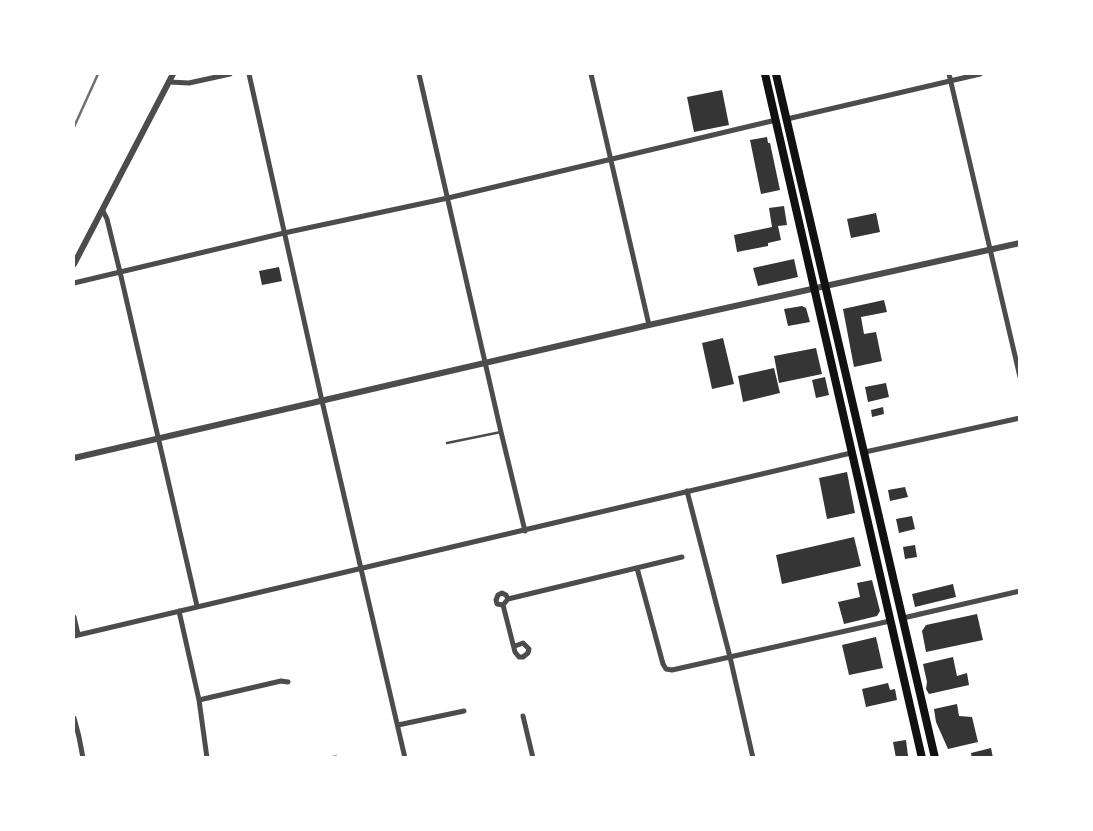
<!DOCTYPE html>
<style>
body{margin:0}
#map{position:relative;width:1093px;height:831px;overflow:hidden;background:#fff;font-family:"Space Grotesk",sans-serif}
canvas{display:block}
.frame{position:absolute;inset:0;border:75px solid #fff;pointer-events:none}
</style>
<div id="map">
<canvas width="1093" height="831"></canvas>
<div class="frame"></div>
</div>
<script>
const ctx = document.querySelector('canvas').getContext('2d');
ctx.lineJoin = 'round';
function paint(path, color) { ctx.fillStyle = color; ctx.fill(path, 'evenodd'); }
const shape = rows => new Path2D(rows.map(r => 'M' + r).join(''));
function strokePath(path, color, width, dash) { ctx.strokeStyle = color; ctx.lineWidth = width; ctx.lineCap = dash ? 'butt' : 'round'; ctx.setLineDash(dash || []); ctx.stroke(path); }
const building = shape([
 [722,90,729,125,694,132,687,97],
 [767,137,768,143,770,143,780,190,761,194,750,140],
 [784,206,787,225,778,226,781,240,768,243,768,246,737,252,734,235,772,227,769,208],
 [876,213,880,232,851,238,847,219],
 [794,259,798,277,758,286,753,268],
 [279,267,282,281,262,285,259,271],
 [884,300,887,312,861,317,864,334,876,332,882,361,854,367,843,309],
 [802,306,806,308,810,322,788,326,784,309],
 [723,338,734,384,712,389,702,343],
 [816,348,822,374,779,383,774,356],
 [774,368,780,393,743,402,738,376],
 [825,377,829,395,816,398,812,380],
 [886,383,889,397,868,402,865,387],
 [883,407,884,414,872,417,871,410],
 [847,472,855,513,827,519,819,478],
 [905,487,908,497,890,501,888,490],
 [912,516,915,529,899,533,896,519],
 [854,537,861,566,782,584,776,555],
 [915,545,917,557,905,559,903,547],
 [872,580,880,611,877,616,844,624,838,602,860,597,857,583],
 [953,584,956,597,915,607,912,594],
 [977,614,983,640,926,652,922,631,926,625],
 [876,637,883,668,849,675,842,645],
 [953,657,957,676,967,673,969,685,929,694,926,689,927,682,923,664],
 [888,683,890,690,895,689,897,700,866,707,862,689],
 [957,704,959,716,972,717,978,742,948,749,936,722,934,709],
 [906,740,908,756,896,758,893,742],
 [991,748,993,758,972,758,971,753]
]);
const service = shape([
 [447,443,501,432]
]);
const minor = shape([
 [249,74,322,401,405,758],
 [419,74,501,432,525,531],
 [591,74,649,325],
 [949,74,1020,377],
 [169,82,189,83,230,74],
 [787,119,980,74],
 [103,211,107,219,120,272,197,606],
 [74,283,284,233,448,198,776,120],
 [865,452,1020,418],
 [687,491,730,657,753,758],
 [637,568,663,664,666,669,672,670,890,621],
 [503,605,497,604,496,600,498,595,502,593,506,595,508,599],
 [179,611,199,700,207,758],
 [74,617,78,634],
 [903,618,1020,591],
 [74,636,851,453],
 [515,646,523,643,529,649,528,653,523,657,519,657,515,652,503,605,508,599,682,557],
 [199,700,281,681,288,682],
 [523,716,533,758],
 [74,718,79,737,83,758],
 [398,725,464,711],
 [334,758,336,758]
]);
const tertiary = shape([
 [74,264,173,74],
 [74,458,649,325,1020,243]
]);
const primary = shape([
 [765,74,922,758],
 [776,74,935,758]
]);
const rail = shape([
 [74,127,98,74]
]);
paint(building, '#353535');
strokePath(service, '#4c4c4c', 2.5);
strokePath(minor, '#4c4c4c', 5);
strokePath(tertiary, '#4c4c4c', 6);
strokePath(primary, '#111', 8);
strokePath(rail, '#707070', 2.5);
</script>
